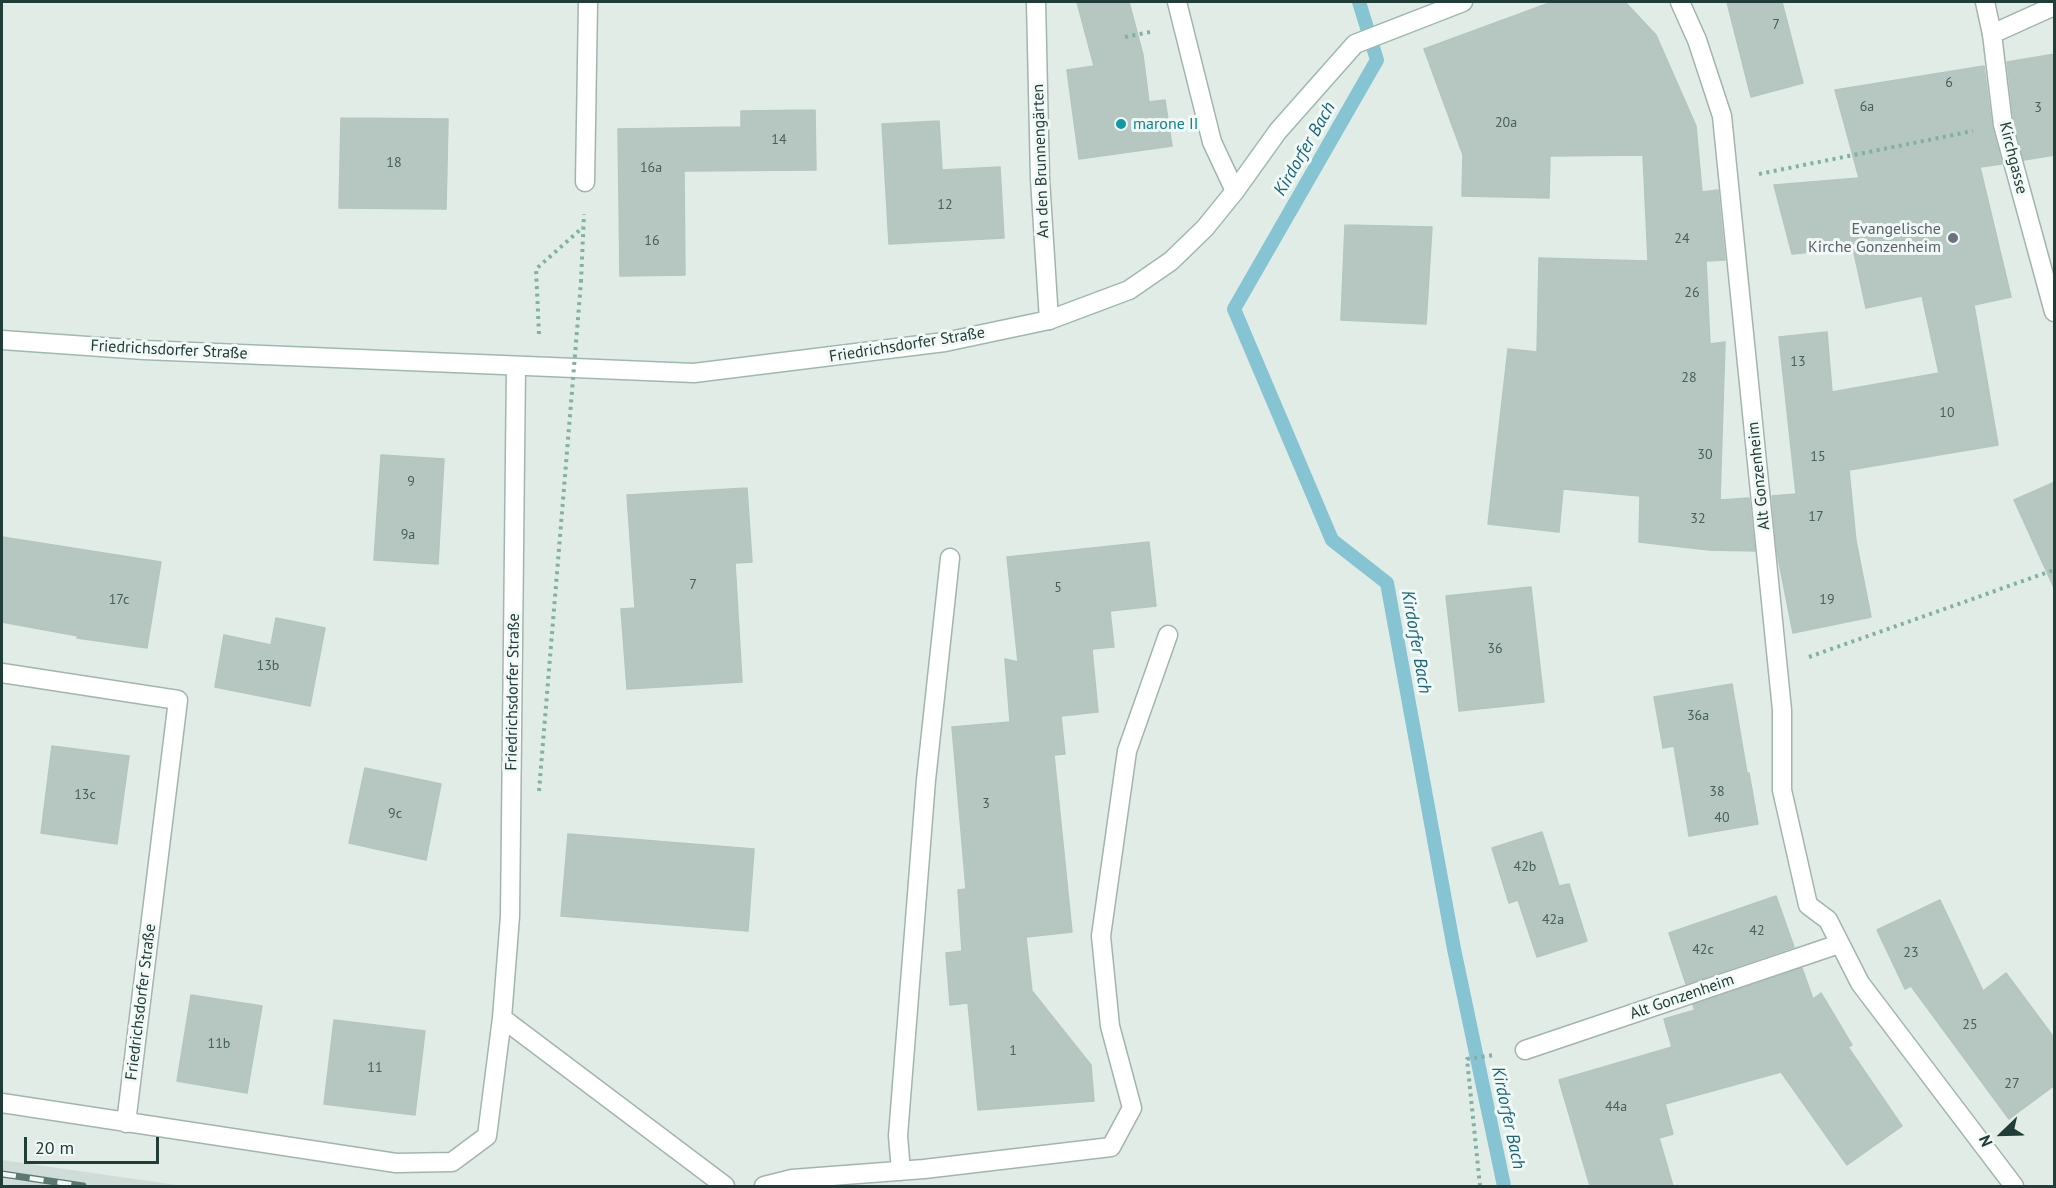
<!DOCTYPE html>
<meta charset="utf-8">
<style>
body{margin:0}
#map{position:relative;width:2056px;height:1188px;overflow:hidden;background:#e1ece7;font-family:"PT Sans",sans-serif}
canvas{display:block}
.frame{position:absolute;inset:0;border:3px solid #203d37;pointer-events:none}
.north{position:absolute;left:1972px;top:1104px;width:60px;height:60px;-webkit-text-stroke:4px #f1f8f5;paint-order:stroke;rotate:247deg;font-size:16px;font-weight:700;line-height:24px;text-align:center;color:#203d37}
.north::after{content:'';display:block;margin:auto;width:21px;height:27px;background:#203d37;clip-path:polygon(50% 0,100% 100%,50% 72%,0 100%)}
.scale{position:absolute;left:24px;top:1137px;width:135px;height:27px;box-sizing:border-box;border:3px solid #203d37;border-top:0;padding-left:8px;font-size:18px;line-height:21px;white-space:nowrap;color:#203d37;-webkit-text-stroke:4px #f1f8f5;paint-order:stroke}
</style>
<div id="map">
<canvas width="2056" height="1188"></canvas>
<div class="frame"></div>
<div class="north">N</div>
<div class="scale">20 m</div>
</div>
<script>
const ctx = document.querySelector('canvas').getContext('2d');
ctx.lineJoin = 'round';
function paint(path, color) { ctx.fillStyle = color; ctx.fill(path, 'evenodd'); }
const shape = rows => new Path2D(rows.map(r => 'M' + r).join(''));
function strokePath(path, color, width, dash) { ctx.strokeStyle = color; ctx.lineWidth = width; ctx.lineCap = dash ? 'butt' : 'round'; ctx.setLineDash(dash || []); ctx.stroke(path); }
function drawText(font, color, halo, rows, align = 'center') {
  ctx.font = font + ' "PT Sans",sans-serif'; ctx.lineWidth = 6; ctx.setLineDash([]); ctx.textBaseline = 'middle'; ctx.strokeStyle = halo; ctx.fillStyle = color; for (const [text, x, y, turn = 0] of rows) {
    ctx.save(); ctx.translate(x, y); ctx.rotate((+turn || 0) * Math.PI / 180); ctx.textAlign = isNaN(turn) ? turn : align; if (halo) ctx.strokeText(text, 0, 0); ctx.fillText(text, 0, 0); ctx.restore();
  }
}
const built = shape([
 [2,1160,184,1186,2,1186]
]);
const stream = shape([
 [1359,2,1377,60,1234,309,1332,540,1387,583,1454,949,1504,1186]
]);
const building = shape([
 [1077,2,1129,2,1143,55,1149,102,1165,100,1172,146,1079,159,1067,70,1094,66,1077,2],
 [1552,2,1625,2,1656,35,1696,126,1702,192,1718,190,1725,260,1706,261,1710,344,1725,342,1720,500,1749,498,1755,551,1709,550,1639,542,1640,496,1563,489,1559,532,1488,524,1508,349,1537,352,1539,258,1648,261,1643,155,1550,156,1549,198,1462,196,1463,155,1424,49,1552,2],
 [1727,2,1782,2,1803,83,1751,97,1727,2],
 [2055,54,2055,155,2024,160,2014,123,2007,62,2055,54],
 [1984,66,1992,127,2002,164,1980,167,2011,297,1974,305,1998,445,1849,470,1856,541,1871,617,1793,633,1777,552,1772,496,1796,494,1779,337,1827,332,1832,392,1939,373,1922,296,1866,308,1853,248,1792,254,1774,185,1859,178,1835,90,1984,66],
 [815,110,816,170,684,171,685,275,620,276,618,129,741,127,741,111,815,110],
 [341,118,448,119,446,209,339,208,341,118],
 [939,121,942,170,1000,167,1004,238,889,244,882,124,939,121],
 [1345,225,1432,227,1426,324,1341,320,1345,225],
 [381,455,444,459,438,564,374,560,381,455],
 [2055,482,2055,590,2014,500,2055,482],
 [747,488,752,562,735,563,742,682,627,689,621,609,635,608,627,495,747,488],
 [2,537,161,562,147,648,77,638,78,636,2,622,2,537],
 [1149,542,1156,606,1110,611,1114,647,1092,649,1098,712,1061,716,1065,754,1054,755,1072,932,1026,937,1032,991,1091,1065,1094,1101,978,1110,968,1003,950,1005,946,953,962,951,958,890,966,889,952,727,1010,722,1005,659,1018,662,1007,557,1149,542],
 [1531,587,1544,702,1459,711,1446,596,1531,587],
 [276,618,325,628,310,706,215,687,224,635,271,645,276,618],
 [1732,684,1747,773,1749,773,1758,824,1689,836,1674,746,1663,748,1654,697,1732,684],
 [52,746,129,756,117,844,41,833,52,746],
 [365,768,441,784,426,860,349,843,365,768],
 [1542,832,1559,886,1569,884,1587,941,1537,957,1518,900,1509,903,1492,848,1542,832],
 [568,834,754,849,748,931,561,916,568,834],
 [1776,896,1794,947,1686,984,1669,933,1776,896],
 [1940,900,1983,991,2006,973,2055,1039,2055,1085,2009,1119,1911,986,1905,989,1877,930,1940,900],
 [1802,968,1813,999,1821,993,1852,1045,1848,1047,1902,1126,1847,1165,1781,1072,1665,1104,1673,1134,1659,1138,1673,1186,1590,1186,1559,1080,1672,1047,1664,1019,1695,1010,1693,1005,1802,968],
 [191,995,262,1006,247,1093,177,1081,191,995],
 [334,1020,425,1031,415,1115,324,1104,334,1020]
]);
const path = shape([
 [1125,37,1150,32],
 [1759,174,1973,131],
 [581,282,584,214],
 [539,334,536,269,583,227],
 [1809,657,2054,570],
 [1480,1186,1467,1059,1494,1055]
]);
const lane = shape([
 [1177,2,1212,142,1235,191],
 [1992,34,2054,6],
 [901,1171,898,1136,926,780,950,558],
 [764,1186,792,1179,924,1169,1111,1147,1132,1108,1110,1026,1101,936,1127,751,1168,635]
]);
const street = shape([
 [1036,2,1040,179,1049,320],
 [1680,2,1697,40,1722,116,1782,710,1782,790,1808,905,1828,920,1860,983,2014,1186],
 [1985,2,1992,34,2003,125,2054,312],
 [585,182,588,2],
 [2,673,178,700,126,1123],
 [502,1018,725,1186],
 [1525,1050,1839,944],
 [2,1103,396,1163,452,1162,487,1136,502,1018,510,916,516,366]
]);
const secondary = shape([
 [2,340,144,350,694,373,945,342,1049,320,1129,290,1171,261,1205,228,1235,191,1278,131,1355,44,1463,2]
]);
const rail = shape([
 [2,1174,83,1186]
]);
const pathBridge = shape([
 [539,791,581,282]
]);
const markers = [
 [1121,124,6,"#0f9aa8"],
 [1953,238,6,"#6b7280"]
];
const numberNames = [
 ["7",1776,25],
 ["6",1949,83],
 ["6a",1867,107],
 ["3",2038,108],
 ["20a",1506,123],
 ["14",779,140],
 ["18",394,163],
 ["16a",651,168],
 ["12",945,205],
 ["24",1682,239],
 ["16",652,241],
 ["26",1692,293],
 ["13",1798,362],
 ["28",1689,378],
 ["10",1947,413],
 ["30",1705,455],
 ["15",1818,457],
 ["9",411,482],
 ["17",1816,517],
 ["32",1698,519],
 ["9a",408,535],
 ["7",693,585],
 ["5",1058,588],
 ["17c",119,600],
 ["19",1827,600],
 ["36",1495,649],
 ["13b",268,666],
 ["36a",1698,716],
 ["38",1717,792],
 ["13c",85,795],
 ["3",986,804],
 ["9c",395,814],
 ["40",1722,818],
 ["42b",1525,867],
 ["42a",1553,920],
 ["42",1757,931],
 ["42c",1703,950],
 ["23",1911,953],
 ["25",1970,1025],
 ["11b",219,1044],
 ["1",1013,1051],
 ["11",375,1068],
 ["27",2012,1084],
 ["44a",1616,1107]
];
const cultureNames = [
 ["marone II",1133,124]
];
const streetNames = [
 ["Kirchgasse",2013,158,76],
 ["An den Brunnengärten",1041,161,-92],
 ["Friedrichsdorfer Straße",907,345,-9],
 ["Friedrichsdorfer Straße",169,350,3],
 ["Alt Gonzenheim",1759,476,-96],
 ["Friedrichsdorfer Straße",513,692,-89],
 ["Alt Gonzenheim",1682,997,-19],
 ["Friedrichsdorfer Straße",141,1002,-83]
];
const worshipNames = [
 ["Evangelische",1941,229],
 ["Kirche Gonzenheim",1941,247]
];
const waterNames = [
 ["Kirdorfer Bach",1305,149,-60],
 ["Kirdorfer Bach",1416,642,80],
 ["Kirdorfer Bach",1508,1118,78]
];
paint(built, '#cfdcd7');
strokePath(stream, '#86c4d4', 14);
paint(building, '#b6c7c1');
strokePath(building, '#b3c6bf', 1.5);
strokePath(lane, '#a3b4af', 21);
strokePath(street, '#a3b4af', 21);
strokePath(secondary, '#9eb8b0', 21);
strokePath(path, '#80b1a4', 4, [3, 4.5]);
strokePath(lane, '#fff', 18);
strokePath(street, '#fff', 18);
strokePath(secondary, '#fff', 18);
strokePath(rail, '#5b7972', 7);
strokePath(rail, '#f1f8f5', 4.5, [14]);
strokePath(pathBridge, '#80b1a4', 4, [3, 4.5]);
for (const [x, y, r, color] of markers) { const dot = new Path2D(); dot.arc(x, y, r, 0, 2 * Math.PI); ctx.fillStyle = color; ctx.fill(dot); strokePath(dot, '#f1f8f5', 2); }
drawText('14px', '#46605a', null, numberNames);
drawText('16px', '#0d838f', '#f1f8f5', cultureNames, 'left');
drawText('16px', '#203d37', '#f1f8f5', streetNames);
drawText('16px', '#5b616d', '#f1f8f5', worshipNames, 'right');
drawText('italic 18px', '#18667c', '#f1f8f5', waterNames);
</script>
